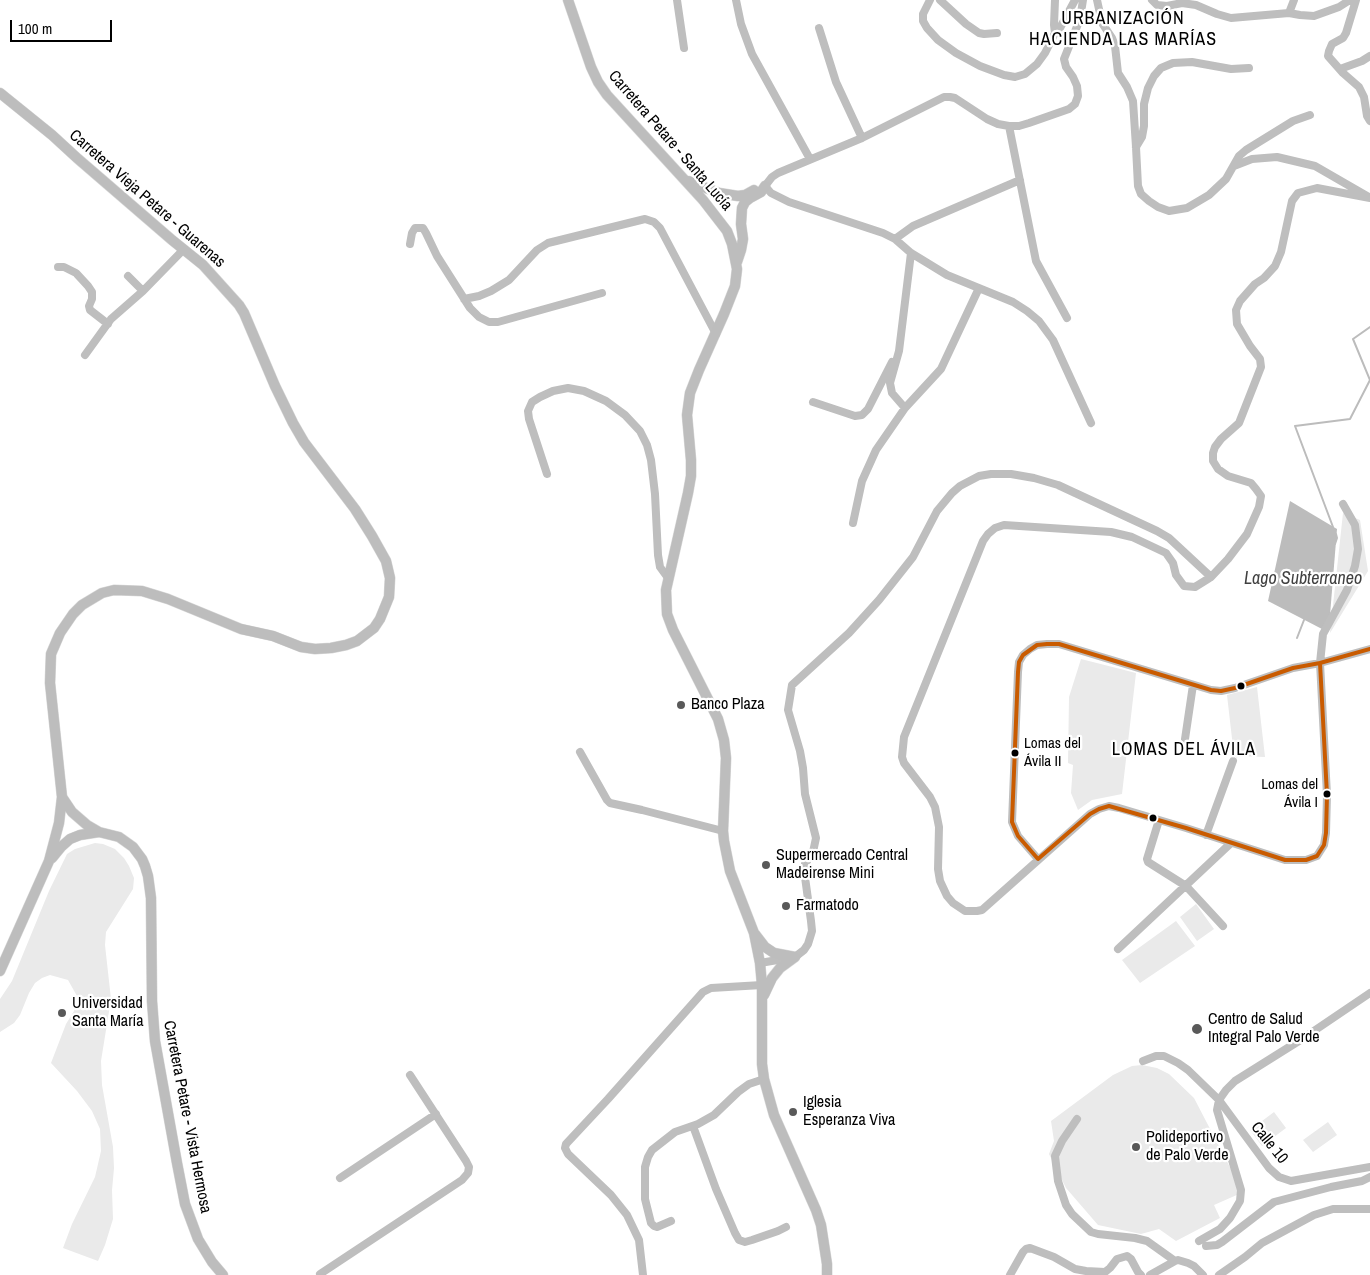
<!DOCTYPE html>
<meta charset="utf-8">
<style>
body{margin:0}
#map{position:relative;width:1370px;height:1275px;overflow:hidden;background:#fff;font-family:"Archivo Narrow",sans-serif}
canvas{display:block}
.scale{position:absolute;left:10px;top:20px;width:102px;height:22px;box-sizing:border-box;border:2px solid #000;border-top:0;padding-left:6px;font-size:15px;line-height:18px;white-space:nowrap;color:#000;-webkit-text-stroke:4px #fff;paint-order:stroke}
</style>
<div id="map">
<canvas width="1370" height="1275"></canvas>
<div class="scale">100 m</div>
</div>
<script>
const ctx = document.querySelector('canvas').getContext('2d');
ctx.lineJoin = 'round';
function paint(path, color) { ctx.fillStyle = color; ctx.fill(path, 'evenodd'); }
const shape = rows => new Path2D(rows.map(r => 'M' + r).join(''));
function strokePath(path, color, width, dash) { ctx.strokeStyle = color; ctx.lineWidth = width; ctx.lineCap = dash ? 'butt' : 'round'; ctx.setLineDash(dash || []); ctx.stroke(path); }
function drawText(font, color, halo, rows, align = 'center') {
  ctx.font = font + ' "Archivo Narrow",sans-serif'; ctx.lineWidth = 4.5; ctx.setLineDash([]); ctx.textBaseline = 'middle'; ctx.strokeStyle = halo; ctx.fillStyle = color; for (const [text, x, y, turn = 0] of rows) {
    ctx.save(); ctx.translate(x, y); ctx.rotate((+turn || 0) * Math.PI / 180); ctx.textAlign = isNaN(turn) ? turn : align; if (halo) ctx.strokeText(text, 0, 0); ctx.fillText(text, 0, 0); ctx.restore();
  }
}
const green = shape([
 [1343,513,1360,520,1368,571,1330,633],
 [1081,659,1136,673,1122,794,1092,800,1078,810,1071,793,1073,765,1068,763,1069,697],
 [1257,687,1265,757,1238,756,1237,758,1234,756,1227,695],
 [95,843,103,844,115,849,124,858,129,866,134,878,133,889,106,932,105,945,111,999,101,1061,102,1085,113,1147,114,1168,112,1190,113,1219,105,1245,98,1261,63,1248,72,1224,95,1177,101,1151,100,1129,92,1111,77,1091,51,1063,66,1024,74,1011,77,996,68,980,50,975,42,978,35,983,29,993,20,1015,14,1023,0,1032,0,999,12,981,49,891,67,854,75,849],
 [1196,904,1214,929,1197,941,1180,917],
 [1176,921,1195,946,1140,983,1122,960],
 [1142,1065,1157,1068,1169,1074,1194,1098,1233,1173,1239,1194,1214,1205,1220,1218,1176,1241,1159,1229,1141,1234,1098,1225,1066,1188,1049,1154,1054,1141,1051,1121,1113,1075,1132,1066],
 [1274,1112,1286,1128,1262,1146,1250,1130],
 [1328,1122,1337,1135,1313,1152,1303,1140]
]);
const water = shape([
 [1290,501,1337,529,1330,615,1322,629,1268,601]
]);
const stream = shape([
 [1333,527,1295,426,1350,419,1370,380,1353,339,1370,327],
 [1335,544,1337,538,1336,534],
 [1297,638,1304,620]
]);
const minor = shape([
 [677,0,684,48],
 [736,0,741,24,752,54,810,159],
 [930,0,923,14,923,21,927,28,938,40,956,53,980,66,1004,75,1015,77,1025,74,1037,64,1045,53,1055,33,1054,25,1055,0],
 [940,0,966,24,979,33,984,34,997,33],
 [1083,0,1080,19,1064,59,1066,67,1073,77,1077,86,1078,96,1075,104,1069,109,1029,123,1019,126,1009,126,998,124,987,119,955,98,950,97,944,97,862,138,778,173,772,177,765,186,771,193,789,202,883,233,895,239,911,253,947,275,1013,302,1027,311,1039,321,1053,340,1091,423],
 [1097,0,1102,23,1112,38,1115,46,1118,73,1127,87,1133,101,1136,147,1138,186,1141,194,1149,201,1158,207,1169,211,1187,208,1209,195,1226,179,1239,156,1246,150,1293,121,1310,115],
 [1152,0,1157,5,1167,6,1182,3,1196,5,1217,14,1231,18,1289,13,1300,15,1314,16,1339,7,1350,0],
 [1356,0,1346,33,1343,38,1332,44,1329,51,1328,56,1343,73,1359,87,1364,97,1367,116,1370,121],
 [1289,13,1294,0],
 [819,28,836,82,862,138],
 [1055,33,1060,28,1075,0],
 [1340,69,1362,61,1370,56],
 [1009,126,1036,261,1067,318],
 [1136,147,1142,137,1144,126,1144,104,1148,88,1154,76,1161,68,1173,63,1192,62,1231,69,1249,68],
 [1234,166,1252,159,1277,157,1315,166,1367,196],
 [895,239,913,226,1020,180],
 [410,244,412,233,415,228,423,228,426,233,437,256,470,308,479,317,489,322,498,322,602,293],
 [58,267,64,267,76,273,88,286,92,292,92,299,89,306,90,310,108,324],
 [128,276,143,291],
 [464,299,479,296,491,291,509,280,537,250,548,243,645,219,654,222,660,228,716,334],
 [85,355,111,319,143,291,184,249],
 [813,402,855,416,862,415,868,409,892,362],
 [905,408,892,393,890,383,899,351,911,253],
 [547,474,529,419,528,411,532,402,540,397,553,391,568,388,584,391,606,401,625,415,640,431,647,445,651,460,655,494,658,555,660,567,668,578],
 [1343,504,1355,525,1358,549,1355,566,1347,590,1323,634,1320,663,1327,795,1326,833,1324,845,1317,856,1306,860,1285,860,1186,828,1119,808,1109,806,1099,809,1090,814,982,910,977,911,965,911,953,903,947,896,940,881,938,869,939,827,935,807,930,797,904,763,902,757,904,737,983,541,988,534,995,528,1004,525,1111,532,1132,537,1166,553,1173,563,1176,575,1184,586,1195,587,1211,577,1228,559,1247,534,1259,507,1261,496,1256,489,1251,483,1228,476,1218,469,1213,461,1213,453,1215,447,1221,439,1239,423,1261,367,1260,359,1250,346,1237,324,1236,310,1240,301,1255,284,1264,278,1275,266,1281,252,1292,201,1298,193,1317,188,1370,198],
 [853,523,862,481,876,450,905,408,941,369,979,288],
 [1185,739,1193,685],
 [580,752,607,800,610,803,642,810,723,831],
 [1159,820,1147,859,1148,862,1186,886,1223,926],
 [1206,835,1233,761],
 [1038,859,1018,836,1012,822,1018,672,1019,662,1023,655,1030,649,1037,645,1047,644,1059,644,1211,690,1221,691,1235,688,1293,668,1320,663,1370,649],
 [1118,949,1231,843],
 [760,963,795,957,804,950,808,944,812,931,811,921,804,870,805,864,813,852,816,838,805,794,803,768,800,751,788,710,792,685,849,633,879,600,913,557,937,511,952,493,960,486,979,476,991,474,1011,474,1034,478,1058,485,1157,531,1169,538,1211,577],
 [1143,1061,1156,1056,1164,1056,1178,1063,1188,1070,1219,1100,1269,1168,1279,1177,1291,1181,1370,1167],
 [1077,1119,1062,1141,1055,1156,1058,1181,1066,1205,1072,1214,1091,1232,1098,1234,1135,1238,1147,1241,1175,1261,1178,1260,1188,1263,1194,1266,1203,1275],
 [693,1126,716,1189,735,1233,739,1240,745,1242,752,1240,778,1231,786,1227],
 [340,1178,436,1114],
 [671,1221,657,1227,654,1226,651,1223,645,1199,645,1167,648,1157,652,1150,675,1132,698,1124,714,1115,738,1092,749,1084,764,1079],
 [1199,1241,1220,1229,1230,1218,1240,1201,1241,1190,1217,1110,1219,1100,1226,1090,1235,1081,1302,1039,1370,993],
 [1206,1246,1217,1245,1222,1242,1274,1202,1331,1187,1362,1181,1370,1177],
 [320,1274,462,1180,468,1173,469,1167,466,1161,410,1075],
 [643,1275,639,1240,627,1215,611,1195,568,1154,565,1148,566,1144,608,1099,703,992,711,988,762,985],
 [1010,1275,1023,1252,1026,1249,1030,1248,1054,1257,1075,1269,1086,1271,1105,1272,1110,1268,1117,1259,1127,1256,1131,1259,1138,1272,1141,1275],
 [1150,1275,1175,1261],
 [1219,1275,1245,1257,1262,1243,1314,1215,1333,1209,1370,1209]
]);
const major = shape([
 [568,0,591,67,598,82,607,95,703,200,727,231,732,244,737,269,735,286,724,314,699,370,690,393,687,415,691,460,691,476,688,493,666,590,667,614,673,630,718,719,724,740,726,758,723,831,724,841,730,871,754,933,760,963,762,985,762,1064,764,1079,774,1115,816,1210,821,1225,827,1264,827,1275],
 [0,93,52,135,77,158,172,240,203,265,239,305,244,313,275,386,293,423,304,442,355,509,372,536,386,561,390,578,389,597,380,619,374,628,357,641,346,645,331,648,315,649,301,647,273,636,241,629,168,599,142,591,114,590,102,593,82,605,73,614,60,633,51,654,50,683,62,797,59,823,49,861,0,971],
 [688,181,719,193,738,196,745,195,754,190],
 [737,262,741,250,743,239,741,224,742,208,745,202,750,198,761,192,765,186],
 [62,797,72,812,87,825,99,832,119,837,133,847,142,859,145,866,148,876,151,898,152,1001,155,1041,177,1163,185,1204,198,1239,212,1262,223,1275],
 [52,858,61,847,70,839,80,835,99,832],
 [755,934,765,947,774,953,795,957],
 [764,995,772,978,780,968,795,957]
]);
const bus1 = shape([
 [1047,644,1059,644,1211,690,1221,691,1235,688,1293,668,1320,663,1327,795,1326,833,1324,845,1317,856,1306,860,1285,860,1186,828,1109,806,1099,809,1090,814,1038,859,1018,836,1012,822,1018,672,1019,662,1023,655,1037,645,1047,644],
 [1320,663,1370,649]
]);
const markers = [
 [1241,686,4.5,"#000"],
 [681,705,5,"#595959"],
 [1015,753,4.5,"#000"],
 [1327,794,4.5,"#000"],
 [1153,818,4.5,"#000"],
 [766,865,5,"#595959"],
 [786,906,5,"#595959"],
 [62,1013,5,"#595959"],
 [1197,1029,6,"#595959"],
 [793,1112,5,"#595959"],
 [1136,1147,5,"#595959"]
];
const busNames = [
 ["Lomas del",1024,744],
 ["Ávila II",1024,762],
 ["Lomas del",1318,785,"right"],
 ["Ávila I",1318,803,"right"]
];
const streetNames = [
 ["Carretera Petare - Santa Lucía",670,141,49],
 ["Carretera Vieja Petare - Guarenas",147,199,41],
 ["Carretera Petare - Vista Hermosa",187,1117,79],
 ["Calle 10",1269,1143,51]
];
const poiNames = [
 ["Banco Plaza",691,705],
 ["Supermercado Central",776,856],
 ["Madeirense Mini",776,874],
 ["Farmatodo",796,906],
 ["Universidad",72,1004],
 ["Santa María",72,1022],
 ["Centro de Salud",1208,1020],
 ["Integral Palo Verde",1208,1038],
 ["Iglesia",803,1103],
 ["Esperanza Viva",803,1121],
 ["Polideportivo",1146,1138],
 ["de Palo Verde",1146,1156]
];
const neighbourhoodNames = [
 ["URBANIZACIÓN",1123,19],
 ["HACIENDA LAS MARÍAS",1123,40],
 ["LOMAS DEL ÁVILA",1184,750]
];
const waterNames = [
 ["Lago Subterraneo",1303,579]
];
paint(green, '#eaeaea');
paint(water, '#bcbcbc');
strokePath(stream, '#bcbcbc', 2);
strokePath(major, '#dbdbdb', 11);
strokePath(minor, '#bebebe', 8);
strokePath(major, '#bdbdbd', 10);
strokePath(bus1, '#c95b00', 4);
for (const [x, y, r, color] of markers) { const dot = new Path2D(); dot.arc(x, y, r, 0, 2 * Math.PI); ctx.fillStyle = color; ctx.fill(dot); strokePath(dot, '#fff', 2); }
drawText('15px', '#000', '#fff', busNames, 'left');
drawText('16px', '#000', '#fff', streetNames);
drawText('16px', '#000', '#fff', poiNames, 'left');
ctx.letterSpacing = '1px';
drawText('18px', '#000', '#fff', neighbourhoodNames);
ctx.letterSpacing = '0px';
drawText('italic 18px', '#404040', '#fff', waterNames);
</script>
